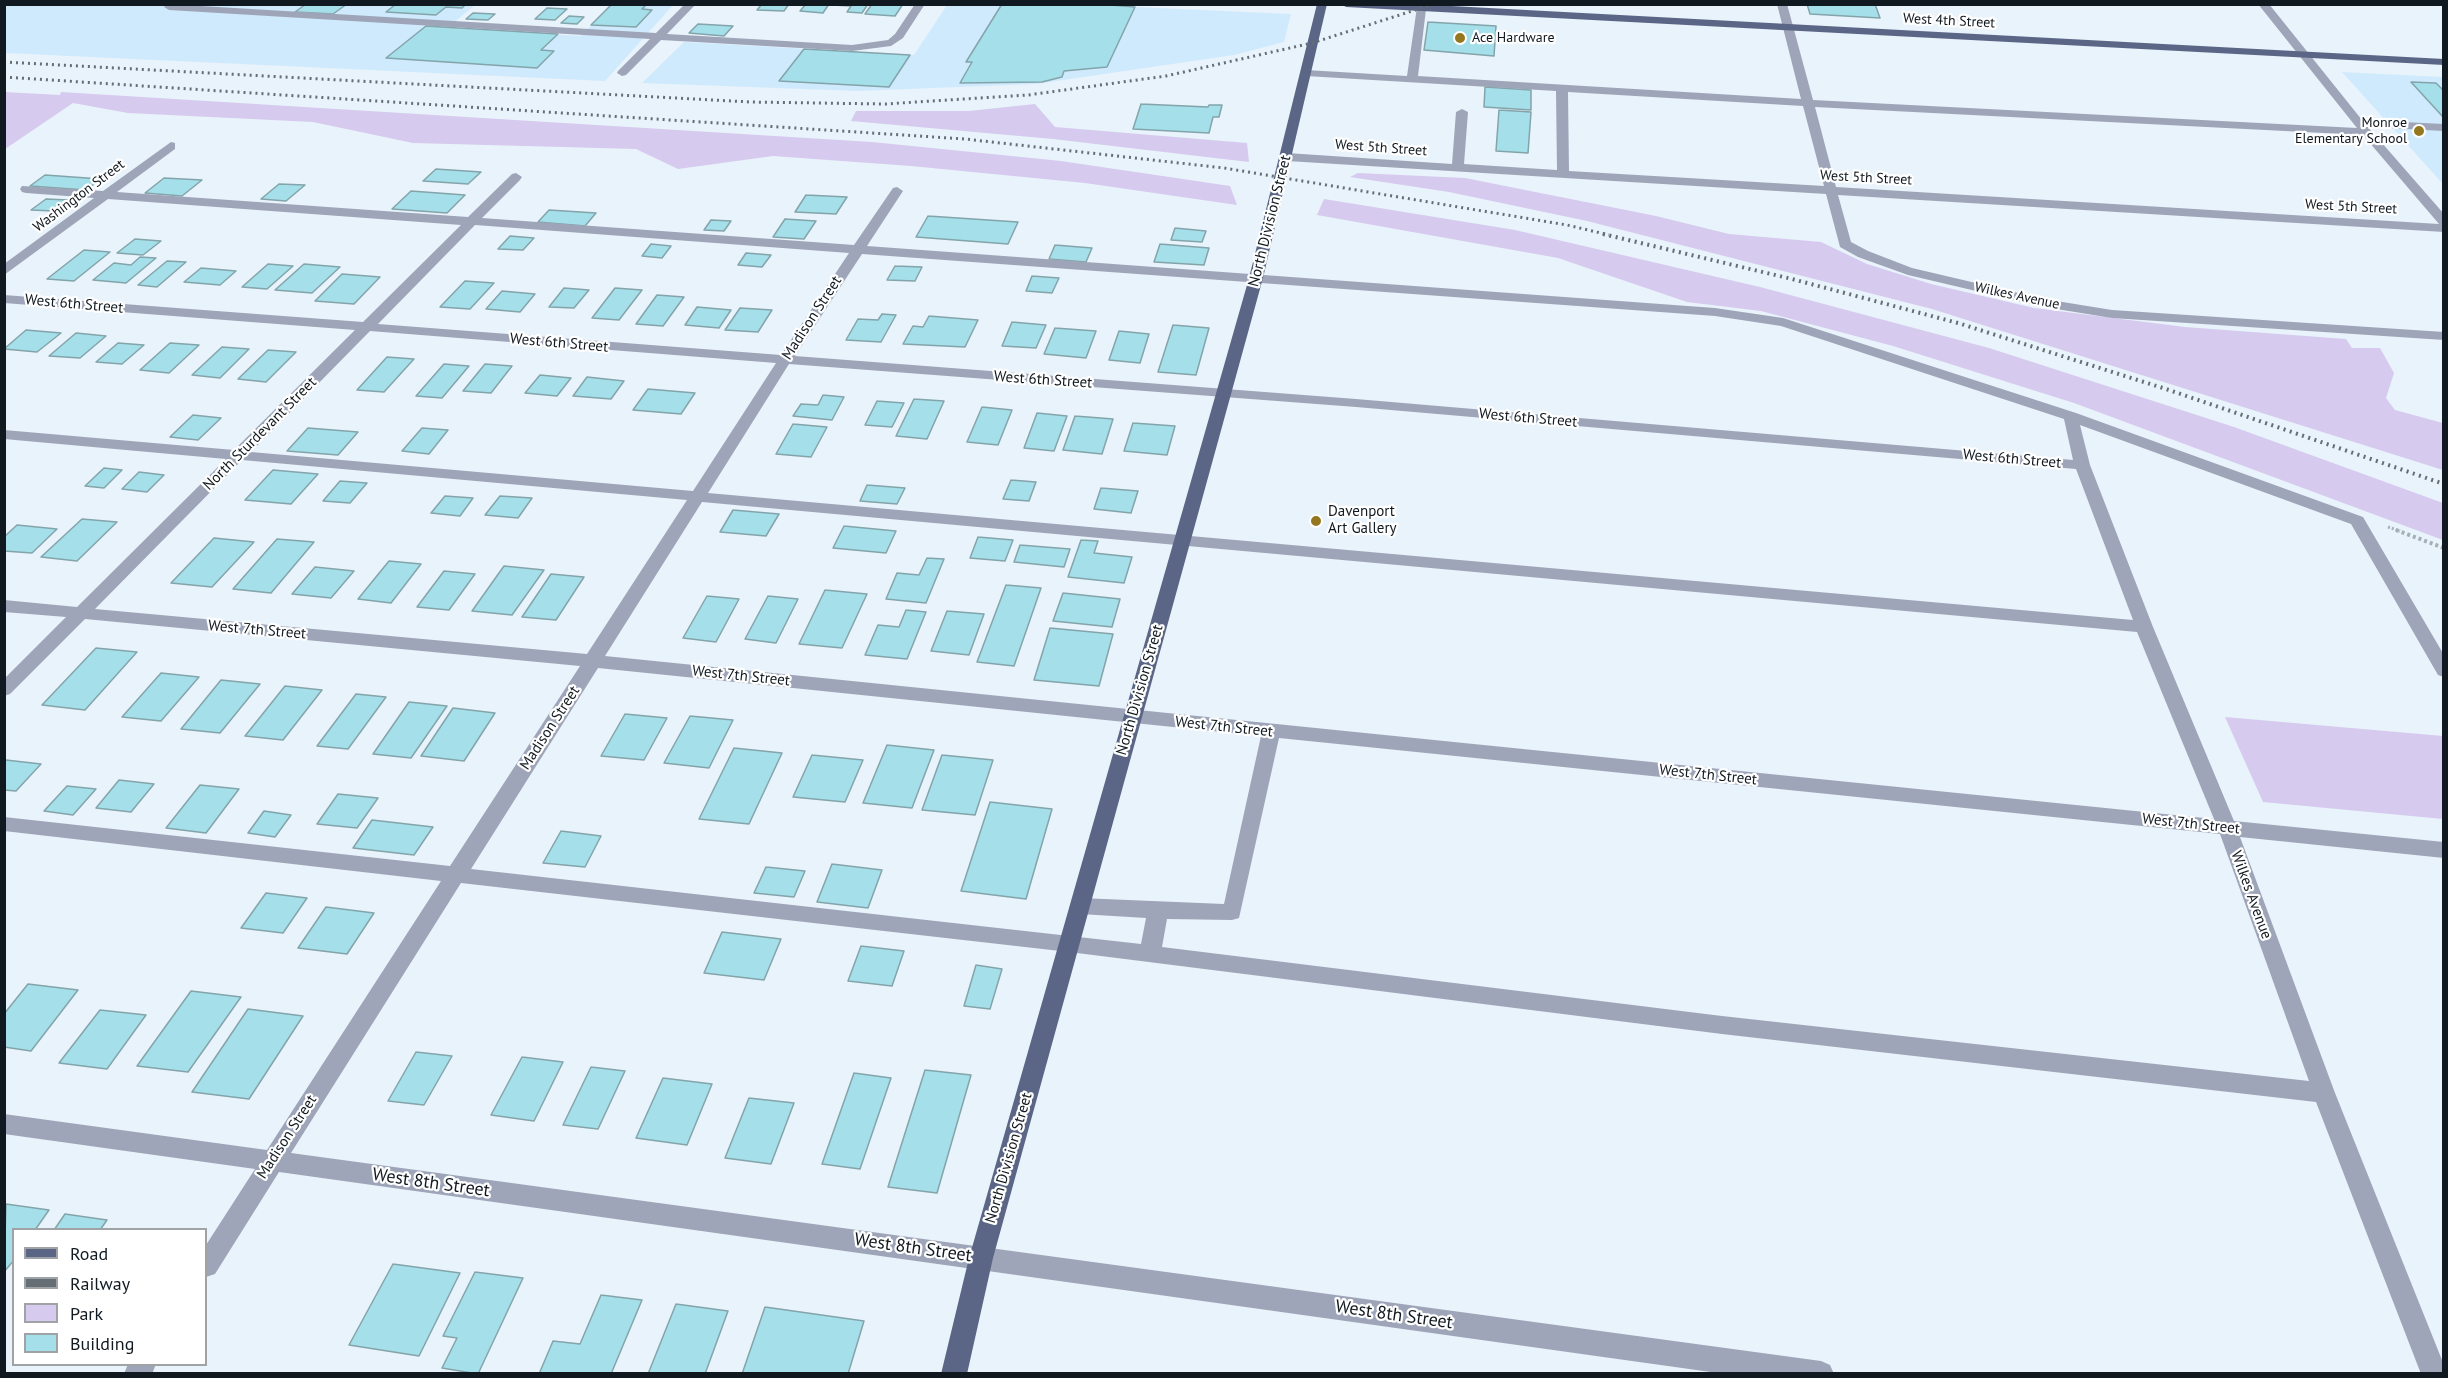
<!DOCTYPE html>
<style>
body{margin:0}
#map{position:relative;width:2448px;height:1378px;overflow:hidden;background:#e9f3fb;font-family:"PT Sans",sans-serif}
canvas{display:block}
.frame{position:absolute;inset:0;border:6px solid #10191f;pointer-events:none}
.legend{position:absolute;left:12px;top:1228px;width:195px;height:138px;box-sizing:border-box;background:#fff;border:2px solid #9fa3a5;margin:0;padding:8px 10px;list-style:none;font-size:18px;color:#10191f}
.legend li{display:flex;align-items:center;gap:12px;height:30px}
.legend b{width:30px;border:2px solid #9fa3a5}
</style>
<div id="map">
<canvas width="2448" height="1378"></canvas>
<div class="frame"></div>
<ul class="legend">
<li><b style="height:8px;background:#5b6686"></b>Road</li>
<li><b style="height:8px;background:#656e75"></b>Railway</li>
<li><b style="height:16px;background:#d6caee"></b>Park</li>
<li><b style="height:16px;background:#a5dfea"></b>Building</li>
</ul>
</div>
<script>
const ctx = document.querySelector('canvas').getContext('2d');
ctx.lineJoin = 'round';
function paint(path, color) { ctx.fillStyle = color; ctx.fill(path, 'evenodd'); }
const shape = rows => new Path2D(rows.map(r => 'M' + r).join(''));
function strokePath(path, color, width, dash) { ctx.strokeStyle = color; ctx.lineWidth = width; ctx.lineCap = dash ? 'butt' : 'round'; ctx.setLineDash(dash || []); ctx.stroke(path); }
function drawText(font, color, halo, rows, align = 'center') {
  ctx.font = font + ' "PT Sans",sans-serif'; ctx.lineWidth = 4.5; ctx.setLineDash([]); ctx.textBaseline = 'middle'; ctx.strokeStyle = halo; ctx.fillStyle = color; for (const [text, x, y, turn = 0] of rows) {
    ctx.save(); ctx.translate(x, y); ctx.rotate((+turn || 0) * Math.PI / 180); ctx.textAlign = isNaN(turn) ? turn : align; if (halo) ctx.strokeText(text, 0, 0); ctx.fillText(text, 0, 0); ctx.restore();
  }
}
const built = shape([
 [5,5,475,5,447,28,581,36,610,5,673,5,605,81,5,53],
 [947,5,1091,5,1291,14,1284,42,1234,55,1036,84,857,91,642,83,684,42,914,55],
 [2342,72,2443,77,2443,184]
]);
const green = shape([
 [4,92,60,95,61,92,872,142,1061,161,1230,186,1237,205,1085,183,911,166,773,156,678,169,636,149,413,143,313,122,128,113,73,103,5,149],
 [1035,104,1055,127,1247,143,1249,162,1053,139,851,121,856,111,969,111],
 [1358,173,1465,178,1656,216,1729,234,1821,242,1867,264,1931,284,2034,308,2185,327,2346,339,2352,348,2380,348,2394,373,2386,398,2395,410,2443,423,2443,470,1932,309,1587,221,1449,192,1350,177],
 [1324,199,1515,230,1760,287,1989,348,2234,427,2443,503,2443,540,2074,403,1893,346,1761,311,1687,302,1558,258,1317,215],
 [2225,717,2443,736,2443,819,2263,802]
]);
const building = shape([
 [306,4,347,4,333,14,295,12,306,4],
 [396,4,466,4,462,8,446,7,436,15,386,12,396,4],
 [612,4,647,4,642,9,652,10,636,27,591,25,612,4],
 [762,4,789,4,784,11,757,10,762,4],
 [806,4,829,4,823,13,800,11,806,4],
 [868,4,862,13,847,12,851,6,832,5,868,4],
 [872,4,903,4,895,16,865,14,872,4],
 [1002,4,1098,4,1135,7,1107,67,1064,71,1062,77,1042,82,960,83,972,62,966,62,1002,4],
 [1807,4,1875,4,1880,18,1810,14,1807,4],
 [547,8,567,9,555,20,535,19,547,8],
 [473,13,495,14,488,20,466,19,473,13],
 [569,16,584,17,577,24,561,23,569,16],
 [1428,22,1496,26,1494,56,1424,50,1428,22],
 [698,24,733,26,724,36,689,33,698,24],
 [426,26,558,34,541,50,554,51,537,68,386,58,426,26],
 [804,49,910,55,889,87,779,81,804,49],
 [2411,82,2436,83,2444,91,2444,118,2411,82],
 [1485,87,1531,90,1531,110,1484,107,1485,87],
 [1141,104,1208,107,1209,105,1222,105,1219,117,1213,117,1209,133,1133,129,1141,104],
 [1499,110,1531,112,1528,153,1496,151,1499,110],
 [436,169,481,172,468,184,423,181,436,169],
 [45,175,101,179,86,190,30,186,45,175],
 [164,178,202,180,182,196,145,193,164,178],
 [279,184,305,185,286,201,261,199,279,184],
 [411,191,465,195,447,213,392,209,411,191],
 [806,195,847,197,836,214,795,212,806,195],
 [46,199,69,200,54,211,31,210,46,199],
 [549,210,596,213,585,226,538,222,549,210],
 [928,216,1018,222,1008,244,916,237,928,216],
 [785,219,816,221,804,239,773,237,785,219],
 [711,220,731,221,724,231,704,230,711,220],
 [1175,228,1206,231,1202,242,1171,240,1175,228],
 [510,236,534,238,523,250,498,249,510,236],
 [135,239,161,241,143,255,117,253,135,239],
 [651,244,671,246,662,258,642,256,651,244],
 [1160,244,1209,248,1204,265,1154,262,1160,244],
 [1055,245,1092,248,1086,262,1049,259,1055,245],
 [84,250,110,252,74,281,47,279,84,250],
 [746,253,771,255,762,267,738,265,746,253],
 [140,257,156,258,126,283,93,280,114,263,131,265,140,257],
 [167,261,186,262,157,287,138,285,167,261],
 [268,264,293,266,267,289,242,287,268,264],
 [304,264,340,267,312,293,275,290,304,264],
 [895,266,922,267,915,281,887,280,895,266],
 [201,268,236,271,220,285,184,282,201,268],
 [342,274,380,277,354,304,315,301,342,274],
 [1032,276,1059,278,1052,293,1026,291,1032,276],
 [465,281,494,283,470,309,440,307,465,281],
 [564,288,589,290,574,308,549,307,564,288],
 [615,288,642,290,619,320,592,318,615,288],
 [502,291,535,294,520,312,486,309,502,291],
 [657,295,684,297,663,326,636,324,657,295],
 [697,307,731,310,719,328,685,325,697,307],
 [740,308,772,310,758,332,725,330,740,308],
 [882,314,896,315,881,342,846,340,858,319,878,320,882,314],
 [929,316,978,320,965,347,903,344,913,326,923,327,929,316],
 [1012,322,1046,325,1036,348,1002,346,1012,322],
 [1173,325,1209,328,1196,375,1158,372,1173,325],
 [1055,328,1096,331,1086,358,1044,354,1055,328],
 [26,330,61,333,37,352,4,349,26,330],
 [1119,331,1149,334,1140,363,1109,360,1119,331],
 [76,333,106,336,80,358,49,356,76,333],
 [118,343,144,345,122,364,96,362,118,343],
 [170,343,199,345,169,373,140,370,170,343],
 [222,347,249,349,220,378,192,375,222,347],
 [268,350,296,352,266,382,238,379,268,350],
 [387,357,414,359,384,392,357,390,387,357],
 [444,364,469,366,442,398,416,396,444,364],
 [485,364,512,366,491,393,463,391,485,364],
 [540,375,571,378,557,396,525,393,540,375],
 [587,377,624,381,611,399,573,396,587,377],
 [648,389,695,393,681,414,633,410,648,389],
 [823,395,844,397,832,420,793,416,801,404,818,405,823,395],
 [914,399,944,401,927,439,896,436,914,399],
 [877,401,904,403,892,427,865,425,877,401],
 [982,407,1012,410,998,445,967,442,982,407],
 [1037,413,1067,416,1054,451,1024,448,1037,413],
 [193,415,221,418,198,440,170,437,193,415],
 [1075,416,1113,419,1102,454,1063,450,1075,416],
 [1133,423,1175,426,1167,455,1124,451,1133,423],
 [793,424,827,427,811,457,776,454,793,424],
 [308,428,358,432,338,455,287,451,308,428],
 [422,428,448,430,429,454,402,451,422,428],
 [104,468,122,470,104,488,85,486,104,468],
 [273,470,318,474,291,504,245,500,273,470],
 [139,472,164,475,147,492,122,489,139,472],
 [1011,480,1036,482,1029,501,1003,499,1011,480],
 [340,481,367,483,350,503,323,501,340,481],
 [867,485,905,488,897,504,860,501,867,485],
 [1101,488,1138,491,1131,513,1094,509,1101,488],
 [445,496,473,498,460,516,431,513,445,496],
 [500,496,532,498,518,518,485,515,500,496],
 [733,510,779,514,766,536,720,532,733,510],
 [82,519,117,522,77,561,41,557,82,519],
 [17,525,57,529,32,553,4,551,4,537,17,525],
 [844,526,896,531,886,553,833,548,844,526],
 [978,537,1013,540,1005,561,970,558,978,537],
 [214,538,254,542,212,587,171,583,214,538],
 [277,539,314,542,271,593,233,589,277,539],
 [1081,540,1098,541,1094,553,1132,557,1124,583,1068,577,1081,540],
 [1020,545,1070,549,1064,567,1014,562,1020,545],
 [927,558,944,559,926,603,886,599,897,573,919,575,927,558],
 [389,561,421,564,391,603,358,599,389,561],
 [504,566,544,570,512,615,472,611,504,566],
 [315,567,354,571,331,598,292,594,315,567],
 [444,571,475,574,449,610,417,607,444,571],
 [551,574,584,577,556,620,522,617,551,574],
 [1006,585,1041,588,1014,666,977,662,1006,585],
 [825,590,867,594,842,648,799,644,825,590],
 [1063,593,1120,599,1112,627,1053,621,1063,593],
 [707,596,739,599,716,642,683,638,707,596],
 [768,596,798,599,776,643,745,639,768,596],
 [906,610,926,612,907,659,865,655,878,625,899,627,906,610],
 [947,611,984,614,969,655,931,651,947,611],
 [1050,628,1113,634,1099,686,1034,680,1050,628],
 [96,648,137,652,85,710,42,705,96,648],
 [161,673,199,677,161,721,122,717,161,673],
 [221,680,260,684,220,733,181,729,221,680],
 [285,686,322,690,283,740,245,736,285,686],
 [356,694,386,697,348,749,317,746,356,694],
 [409,702,447,706,411,758,373,754,409,702],
 [453,708,495,713,464,761,421,756,453,708],
 [625,714,667,718,644,760,601,756,625,714],
 [690,716,733,720,709,768,664,763,690,716],
 [887,745,934,750,912,808,863,803,887,745],
 [734,748,782,753,749,824,699,819,734,748],
 [812,755,863,760,845,802,793,797,812,755],
 [942,755,993,760,975,815,922,810,942,755],
 [6,760,41,764,16,791,4,790,4,762,6,760],
 [119,780,154,784,131,812,96,808,119,780],
 [200,785,239,789,206,833,166,828,200,785],
 [67,786,96,789,73,815,44,811,67,786],
 [338,794,378,798,357,828,317,824,338,794],
 [990,802,1052,809,1026,899,961,891,990,802],
 [264,811,291,815,275,837,248,833,264,811],
 [372,820,433,827,414,855,353,848,372,820],
 [561,831,601,836,585,867,543,863,561,831],
 [832,864,882,870,868,908,817,902,832,864],
 [766,867,805,871,794,897,754,893,766,867],
 [266,893,307,898,283,933,241,928,266,893],
 [326,907,374,913,347,954,298,948,326,907],
 [722,932,781,939,764,980,704,973,722,932],
 [861,946,904,951,892,986,848,981,861,946],
 [976,965,1002,969,990,1009,964,1006,976,965],
 [28,984,78,990,31,1051,4,1047,4,1014,28,984],
 [191,991,241,997,188,1072,137,1066,191,991],
 [248,1009,303,1016,249,1099,192,1092,248,1009],
 [100,1010,146,1015,107,1069,59,1063,100,1010],
 [416,1052,452,1056,424,1105,388,1101,416,1052],
 [522,1057,563,1062,534,1121,491,1115,522,1057],
 [591,1067,625,1071,598,1129,563,1125,591,1067],
 [925,1070,971,1075,937,1193,888,1187,925,1070],
 [854,1073,891,1078,860,1169,822,1164,854,1073],
 [663,1078,712,1084,687,1145,636,1138,663,1078],
 [749,1098,794,1103,771,1164,725,1158,749,1098],
 [6,1204,49,1210,35,1230,14,1230,14,1260,4,1272,6,1204],
 [65,1214,107,1220,100,1230,54,1230,65,1214],
 [393,1264,460,1273,419,1356,349,1345,393,1264],
 [475,1272,523,1278,478,1374,442,1368,457,1338,443,1336,475,1272],
 [601,1295,642,1300,611,1374,539,1374,553,1341,580,1344,601,1295],
 [676,1304,728,1311,705,1374,648,1374,676,1304],
 [765,1307,864,1321,848,1374,742,1374,765,1307]
]);
const pathFar1 = shape([
 [2388,527,2400,531]
]);
const path = shape([
 [2396,530,2444,548]
]);
const minor = shape([
 [167,4,656,33,685,4,696,4,667,34,852,45,888,40,895,34,915,4,925,4,903,38,891,46,852,51,661,40,626,75,622,76,617,73,618,71,650,39,169,10,164,7,167,4],
 [1777,4,1787,4,1813,100,2357,128,2258,4,2269,4,2362,120,2444,124,2444,131,2368,127,2444,214,2444,232,1838,195,1851,242,1868,251,1912,268,2044,299,2112,310,2444,332,2444,340,2112,318,2044,307,1908,275,1858,257,1840,247,1826,194,1287,161,1281,157,1287,153,1452,164,1456,112,1462,109,1468,112,1464,164,1557,170,1556,91,1306,76,1301,73,1306,70,1407,76,1417,7,1426,9,1418,76,1801,99,1777,4],
 [1568,92,1803,106,1824,186,1569,171,1568,92],
 [1815,107,2363,135,2439,224,1836,187,1815,107],
 [171,142,175,143,175,149,117,192,468,217,512,174,516,173,522,177,520,180,482,218,854,245,893,188,897,187,903,191,867,246,1715,308,1783,318,2076,413,2363,517,2444,655,2444,677,2438,675,2351,524,2080,425,2090,465,2153,627,2234,821,2444,842,2444,858,2240,837,2335,1093,2444,1365,2444,1374,2421,1374,2316,1102,1722,1034,1069,952,461,883,291,1153,1821,1361,1830,1365,1834,1374,1725,1374,279,1172,215,1274,206,1277,206,1245,255,1169,4,1134,4,1114,267,1150,441,881,4,831,4,817,450,866,580,666,85,619,10,694,4,696,4,679,66,617,4,612,4,600,77,607,226,459,4,439,4,430,234,450,355,330,4,303,4,295,363,322,461,225,108,199,4,275,4,264,94,198,26,193,22,192,20,189,22,186,103,191,171,142],
 [475,225,849,253,781,355,378,324,475,225],
 [862,254,1715,316,1781,326,2064,419,2073,460,1356,399,795,356,862,254],
 [370,331,776,363,693,491,251,452,370,331],
 [789,364,1356,407,2076,469,2133,620,708,493,789,364],
 [242,460,687,500,587,654,95,609,242,460],
 [702,502,2137,632,2214,819,605,656,702,502],
 [598,668,1261,736,1224,904,1080,898,1073,900,1070,906,1073,912,1080,914,1146,918,1141,944,471,869,598,668],
 [1279,738,2220,834,2309,1081,1722,1016,1162,947,1167,919,1232,920,1239,918,1279,738],
 [128,1364,156,1364,152,1374,124,1374,128,1364]
]);
const major = shape([
 [1317,4,1327,4,1263,278,993,1258,967,1374,941,1374,969,1258,1249,278,1317,4],
 [1341,4,1414,4,2444,59,2444,65,1346,7,1341,4]
]);
const railFar1 = shape([
 [4,62,750,102,885,104,1028,95,1166,76,1312,43,1434,4],
 [4,77,965,139,1224,168,1567,225,1609,235]
]);
const rail = shape([
 [1603,234,1792,279,1958,323,2166,389,2444,484]
]);
const markers = [
 [1460,38,6,"#94771e"],
 [2419,131,6,"#94771e"],
 [1316,521,6,"#94771e"]
];
const farStreetnames = [
 ["West 4th Street",1949,21,3],
 ["West 5th Street",1381,148,4],
 ["West 5th Street",1866,178,3],
 ["Washington Street",79,196,-37],
 ["West 5th Street",2351,207,3],
 ["Wilkes Avenue",2017,296,12]
];
const farPoinames = [
 ["Ace Hardware",1472,38],
 ["Monroe",2407,123,"right"],
 ["Elementary School",2407,139,"right"]
];
const streetNames = [
 ["North Division Street",1270,221,-76],
 ["West 6th Street",74,304,5],
 ["Madison Street",812,318,-57],
 ["West 6th Street",559,343,5],
 ["West 6th Street",1043,380,4],
 ["West 6th Street",1528,418,5],
 ["North Sturdevant Street",260,434,-45],
 ["West 6th Street",2012,459,5],
 ["West 7th Street",257,630,5],
 ["West 7th Street",741,676,6],
 ["North Division Street",1140,690,-74],
 ["West 7th Street",1224,727,6],
 ["Madison Street",550,728,-57],
 ["West 7th Street",1708,775,6],
 ["West 7th Street",2191,824,6],
 ["Wilkes Avenue",2251,895,70],
 ["Madison Street",287,1137,-57],
 ["North Division Street",1009,1158,-74]
];
const poiNames = [
 ["Davenport",1328,512],
 ["Art Gallery",1328,529]
];
const nearStreetnames = [
 ["West 8th Street",431,1183,8],
 ["West 8th Street",913,1248,8],
 ["West 8th Street",1394,1315,8]
];
paint(built, '#d0eafd');
paint(green, '#d6caee');
paint(building, '#a5dfea');
strokePath(building, '#83a4aa', 1.5);
strokePath(pathFar1, '#a5afb6', 3, [2, 2]);
strokePath(path, '#a5afb6', 4, [3, 3]);
paint(minor, '#9fa5b8');
paint(major, '#5b6686');
strokePath(railFar1, '#656e75', 3, [2, 4]);
strokePath(rail, '#656e75', 4, [2, 4.5]);
for (const [x, y, r, color] of markers) { const dot = new Path2D(); dot.arc(x, y, r, 0, 2 * Math.PI); ctx.fillStyle = color; ctx.fill(dot); strokePath(dot, '#fff', 2); }
drawText('14px', '#10191f', '#fff', farStreetnames);
drawText('14px', '#10191f', '#fff', farPoinames, 'left');
drawText('15px', '#10191f', '#fff', streetNames);
drawText('15px', '#10191f', '#fff', poiNames, 'left');
drawText('18px', '#10191f', '#fff', nearStreetnames);
</script>
